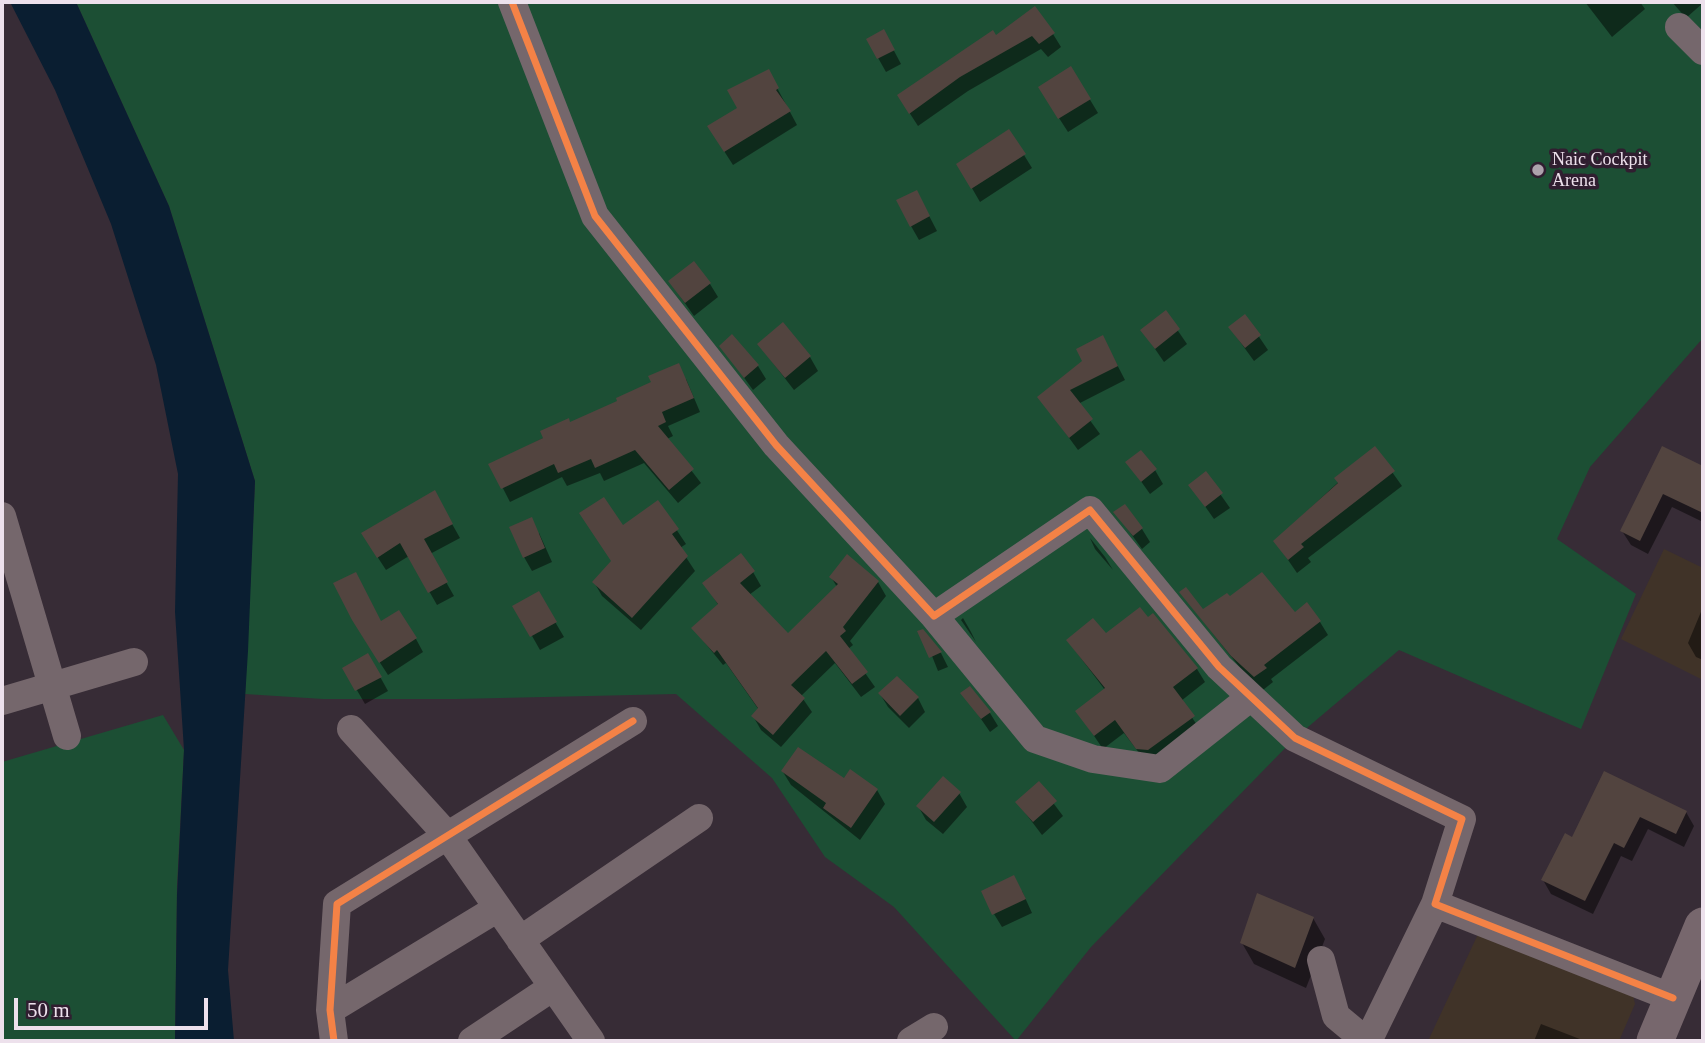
<!DOCTYPE html>
<style>
body{margin:0}
#map{position:relative;width:1705px;height:1043px;overflow:hidden;background:#372c36;font-family:Georgia,serif}
canvas{display:block}
.frame{position:absolute;inset:0;border:4px solid #ede1ec;pointer-events:none}
.scale{position:absolute;left:14px;top:998px;width:194px;height:32px;box-sizing:border-box;border:4px solid #ede1ec;border-top:0;padding-left:9px;font-size:21px;line-height:24px;white-space:nowrap;color:#ede1ec;-webkit-text-stroke:5px #301e30;paint-order:stroke}
</style>
<div id="map">
<canvas width="1705" height="1043"></canvas>
<div class="frame"></div>
<div class="scale">50 m</div>
</div>
<script>
const ctx = document.querySelector('canvas').getContext('2d');
ctx.lineJoin = 'round';
function paint(path, color) { ctx.fillStyle = color; ctx.fill(path, 'evenodd'); }
const shape = rows => new Path2D(rows.map(r => 'M' + r).join(''));
function strokePath(path, color, width, dash) { ctx.strokeStyle = color; ctx.lineWidth = width; ctx.lineCap = dash ? 'butt' : 'round'; ctx.setLineDash(dash || []); ctx.stroke(path); }
function drawText(font, color, halo, rows, align = 'center') {
  ctx.font = font + ' Georgia,serif'; ctx.lineWidth = 7; ctx.setLineDash([]); ctx.textBaseline = 'middle'; ctx.strokeStyle = halo; ctx.fillStyle = color; for (const [text, x, y, turn = 0] of rows) {
    ctx.save(); ctx.translate(x, y); ctx.rotate((+turn || 0) * Math.PI / 180); ctx.textAlign = isNaN(turn) ? turn : align; if (halo) ctx.strokeText(text, 0, 0); ctx.fillText(text, 0, 0); ctx.restore();
  }
}
const commercial = shape([
 [1664,549,1703,568,1703,680,1621,639],
 [1479,932,1632,990,1635,1004,1619,1041,1428,1041]
]);
const green = shape([
 [76,2,1703,2,1703,338,1590,467,1557,539,1636,594,1581,729,1399,650,1295,738,1091,947,1016,1041,894,907,825,857,772,778,676,694,457,699,323,699,245,694,255,481,169,206],
 [163,715,184,750,177,886,175,1041,2,1041,2,762]
]);
const water = shape([
 [10,2,76,2,169,206,255,481,248,651,228,970,234,1041,175,1041,177,895,184,750,175,612,178,474,156,365,111,224,55,90]
]);
const shadow = shape([
 [1585,2,1640,2,1645,9,1612,37],
 [1672,2,1703,2,1703,3,1686,18],
 [884,32,901,64,886,72,868,40],
 [1053,34,1061,47,1048,57,1041,49,968,91,918,126,907,109,995,37],
 [1071,68,1098,113,1068,132,1048,101],
 [768,71,797,125,733,165,717,140],
 [1024,155,1032,168,980,202,958,164],
 [924,206,937,231,919,240,911,226],
 [670,282,710,284,718,297,694,316],
 [1165,312,1187,344,1164,362,1142,330],
 [1245,316,1268,350,1254,361,1230,328],
 [759,345,810,357,818,371,794,390],
 [721,346,758,366,766,379,753,390],
 [1110,351,1125,380,1078,404,1100,434,1078,450,1039,397],
 [686,379,700,412,668,426,673,436,667,439,701,483,678,503,644,463,604,481,600,473,567,486,562,477,510,502,491,465,570,424],
 [1375,448,1402,486,1308,558,1311,562,1297,573,1275,541],
 [1663,448,1703,467,1703,522,1672,507,1648,554,1631,545,1622,531],
 [1128,463,1155,470,1163,484,1150,494],
 [1206,474,1230,508,1214,519,1190,485],
 [434,492,460,538,430,554,454,596,437,605,409,556,386,570,371,547],
 [658,502,686,544,680,548,695,571,641,630,602,596,594,582,612,562,622,527],
 [1116,513,1142,529,1150,542,1142,549],
 [539,533,552,562,532,571,524,557],
 [1090,538,1105,557,1113,570,1095,549],
 [753,572,761,586,749,595,787,636,837,587,831,577,878,582,886,596,850,641,853,645,848,649,875,687,861,697,835,663,801,696,812,712,781,747,761,730,753,716,759,710,726,663,723,665,693,628,719,606,704,583],
 [538,593,564,637,540,650,515,606],
 [1181,593,1203,612,1294,614,1320,622,1328,635,1271,679,1273,682,1263,690,1241,669],
 [1703,607,1703,660,1696,657,1688,643],
 [963,618,971,632,976,642,961,620],
 [382,623,416,639,423,652,388,675,362,635],
 [922,631,941,653,948,667,938,671],
 [1105,636,1197,669,1205,682,1181,701,1201,731,1146,762,1124,733,1103,749,1077,711,1105,690,1068,641],
 [368,655,388,691,365,704,344,668],
 [897,678,918,698,925,712,909,728,888,707,880,694],
 [963,693,990,713,998,726,990,732],
 [783,772,844,780,877,790,885,804,860,840,791,785],
 [1605,773,1686,812,1694,826,1684,847,1648,829,1632,861,1621,856,1593,914,1551,894,1543,880,1572,839],
 [1039,784,1063,816,1042,835,1017,802],
 [959,793,967,807,943,834,926,820,918,806],
 [1022,891,1032,913,1002,927,994,914],
 [1313,918,1325,939,1306,988,1254,964,1242,943],
 [1541,1024,1585,1041,1534,1041]
]);
const building = shape([
 [1035,6,1055,33,1039,44,1032,36,960,77,909,114,897,95,993,30,996,35],
 [884,29,895,50,877,59,866,39],
 [1071,66,1091,99,1058,119,1038,87],
 [769,69,779,88,776,90,791,111,724,152,707,126,737,108,727,90],
 [1009,129,1026,154,971,189,956,164],
 [917,190,930,216,910,227,896,200],
 [694,261,711,283,685,303,668,281],
 [1166,310,1180,329,1155,349,1140,330],
 [1245,314,1261,335,1245,348,1228,327],
 [783,322,811,356,785,378,757,344],
 [732,334,759,365,744,378,719,346],
 [1103,335,1118,366,1070,390,1093,419,1069,438,1037,397,1082,361,1076,349],
 [679,363,694,398,662,412,666,422,658,426,694,469,669,490,635,450,595,468,591,459,558,473,554,464,501,489,488,464,543,438,540,431,569,418,570,422,617,401,616,398,651,382,648,376],
 [1375,446,1395,471,1301,544,1304,547,1288,560,1273,541,1338,483,1334,478],
 [1662,446,1703,466,1703,513,1663,494,1640,541,1620,531],
 [1141,450,1157,469,1141,482,1125,462],
 [1206,471,1223,493,1205,507,1188,485],
 [435,490,453,524,424,539,448,582,428,593,400,543,377,558,361,533],
 [604,497,623,525,658,500,679,529,672,534,688,556,632,618,592,582,611,561,579,513],
 [1125,504,1143,528,1133,536,1113,512],
 [532,517,545,548,523,558,509,527],
 [741,553,755,571,740,583,788,633,838,584,829,577,847,554,879,581,843,627,846,631,840,636,868,672,852,684,826,651,791,685,805,698,773,735,751,716,758,708,717,650,714,653,691,628,718,604,702,583],
 [356,572,381,621,399,610,417,638,379,663,352,620,333,583],
 [1262,572,1295,612,1307,602,1321,621,1264,665,1267,668,1254,677,1231,656,1179,592,1186,587,1203,609,1227,593,1230,596],
 [539,591,557,622,530,637,512,606],
 [1140,607,1148,617,1153,613,1198,668,1173,687,1195,716,1148,750,1136,749,1115,720,1094,736,1075,711,1105,688,1066,640,1093,618,1106,633],
 [923,629,942,652,929,658,917,631],
 [368,653,382,677,355,691,342,668],
 [897,676,919,697,900,716,878,693],
 [970,686,991,712,981,719,960,693],
 [798,747,844,778,850,769,878,789,851,828,823,808,826,803,781,771],
 [1604,771,1687,811,1676,834,1640,817,1624,848,1614,843,1585,901,1541,880,1565,833,1572,837],
 [943,776,961,792,934,822,916,806],
 [1039,781,1057,801,1033,822,1015,802],
 [1014,875,1026,899,992,915,981,891],
 [1257,893,1314,917,1295,968,1240,943]
]);
const minor = shape([
 [512,2,595,216,776,445,934,616,1090,510,1219,667,1295,738,1462,819,1435,904,1673,998],
 [1679,27,1703,51],
 [2,516,67,736],
 [934,616,1035,739,1093,759,1160,769,1251,697],
 [2,701,134,662],
 [351,729,447,835,591,1041],
 [520,940,699,818],
 [1321,960,1336,1016,1366,1041],
 [330,1010,498,908],
 [334,1041,330,1010,337,904,633,721],
 [472,1041,553,987],
 [911,1041,934,1027],
 [1368,1041,1435,904]
]);
const major = shape([
 [1655,1041,1703,926]
]);
const cycleway = shape([
 [512,2,595,216,776,445,934,616,1090,510,1219,667,1295,738,1462,819,1435,904,1673,998],
 [334,1041,330,1010,337,904,633,721]
]);
const markers = [
 [1538,170,7,"#ada2ac"]
];
const poiNames = [
 ["Naic Cockpit",1552,160],
 ["Arena",1552,181]
];
paint(commercial, '#403328');
paint(green, '#1c4f34');
paint(water, '#0a1e31');
paint(shadow, '#0007');
paint(building, '#52443f');
strokePath(minor, '#75676c', 28);
strokePath(major, '#77676d', 37);
strokePath(cycleway, '#f48246', 7);
for (const [x, y, r, color] of markers) { const dot = new Path2D(); dot.arc(x, y, r, 0, 2 * Math.PI); ctx.fillStyle = color; ctx.fill(dot); strokePath(dot, '#301e30', 2.5); }
drawText('18px', '#ede1ec', '#301e30', poiNames, 'left');
</script>
